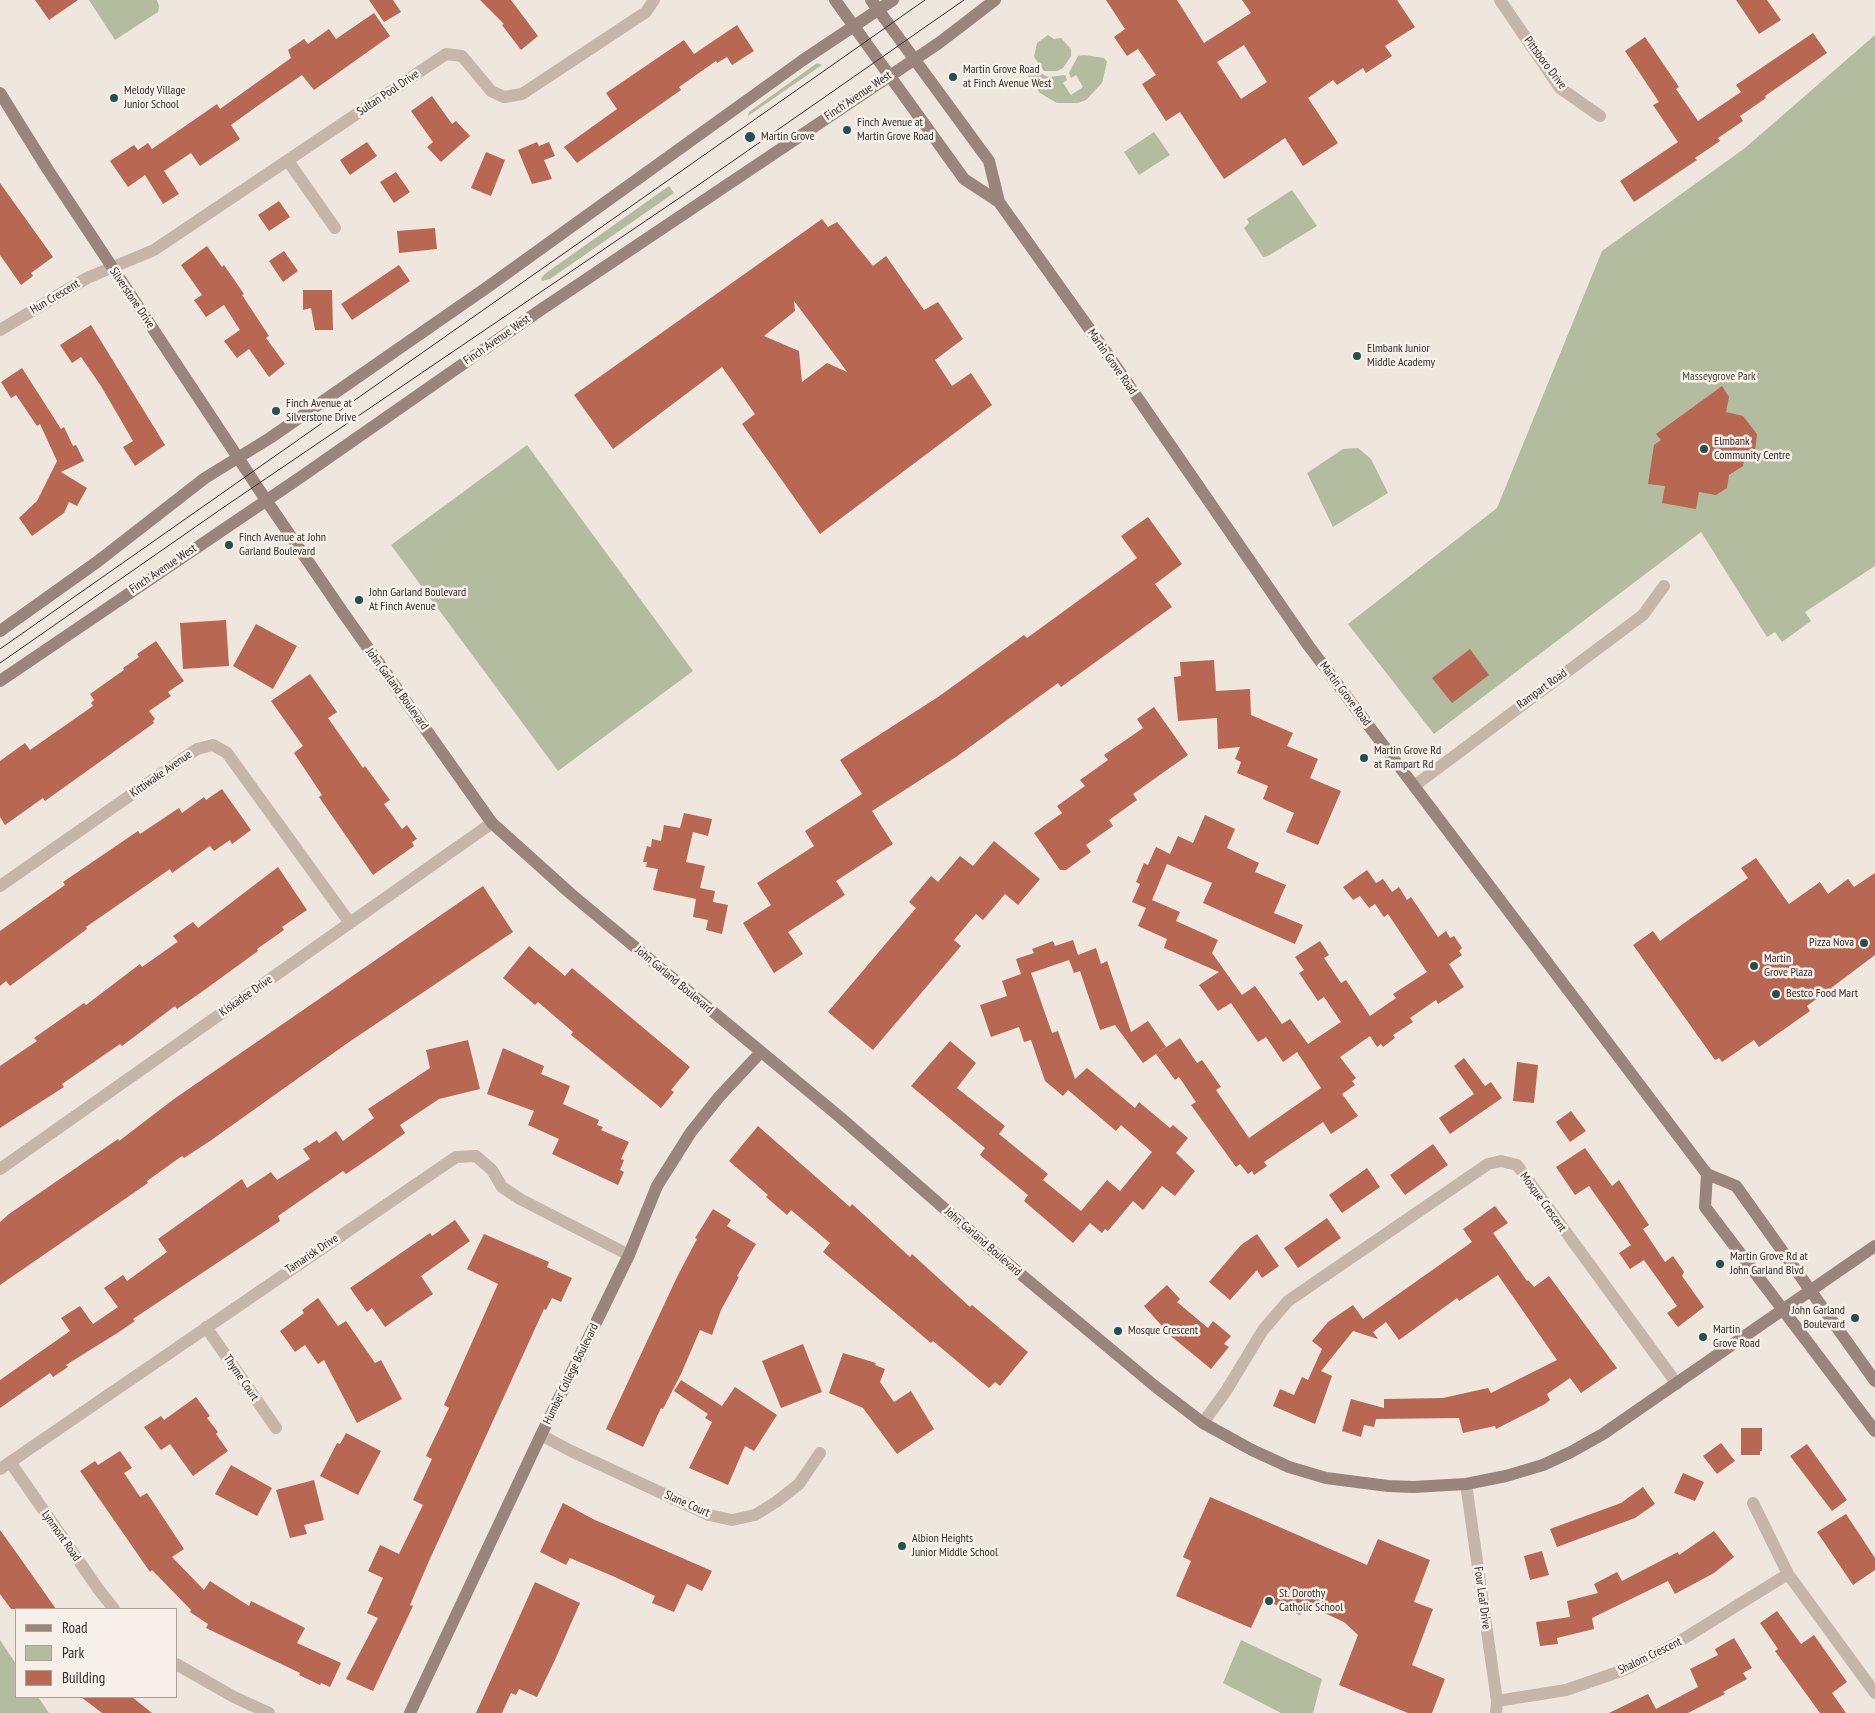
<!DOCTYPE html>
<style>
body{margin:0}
#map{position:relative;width:1875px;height:1713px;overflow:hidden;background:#efe6dd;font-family:"PT Sans Narrow",sans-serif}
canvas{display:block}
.legend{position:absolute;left:15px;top:1608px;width:162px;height:90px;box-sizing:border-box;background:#f7f0e9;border:1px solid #a9a29c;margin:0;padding:6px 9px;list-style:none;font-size:15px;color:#342c29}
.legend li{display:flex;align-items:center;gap:10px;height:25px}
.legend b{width:25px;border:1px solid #a9a29c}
</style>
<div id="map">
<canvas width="1875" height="1713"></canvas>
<ul class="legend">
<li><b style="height:6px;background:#99857c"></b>Road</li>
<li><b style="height:14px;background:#b4bc9f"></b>Park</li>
<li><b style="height:14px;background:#b86753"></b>Building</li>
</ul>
</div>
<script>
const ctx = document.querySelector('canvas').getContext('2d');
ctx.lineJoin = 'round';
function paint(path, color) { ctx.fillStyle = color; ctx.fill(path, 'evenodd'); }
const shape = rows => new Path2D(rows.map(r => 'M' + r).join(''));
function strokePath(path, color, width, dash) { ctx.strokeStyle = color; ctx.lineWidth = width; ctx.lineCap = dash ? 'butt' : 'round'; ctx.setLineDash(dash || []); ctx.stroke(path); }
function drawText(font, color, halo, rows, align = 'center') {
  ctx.font = font + ' "PT Sans Narrow",sans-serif'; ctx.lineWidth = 5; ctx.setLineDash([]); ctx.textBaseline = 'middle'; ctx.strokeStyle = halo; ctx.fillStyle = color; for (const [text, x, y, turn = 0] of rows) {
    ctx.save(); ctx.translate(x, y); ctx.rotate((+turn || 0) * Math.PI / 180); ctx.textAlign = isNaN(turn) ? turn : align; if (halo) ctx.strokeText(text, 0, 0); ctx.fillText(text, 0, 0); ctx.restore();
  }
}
const green = shape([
 [89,0,157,0,159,6,158,12,115,40],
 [1048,35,1054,39,1061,38,1071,49,1071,56,1063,68,1057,71,1044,71,1034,57,1037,43],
 [1875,35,1875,566,1805,612,1811,621,1782,642,1775,632,1767,637,1701,532,1434,734,1348,624,1497,508,1602,251,1745,148],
 [1084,55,1104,58,1107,62,1102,83,1086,100,1078,103,1057,103,1040,93,1032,84,1028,75,1030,68,1048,77,1065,75,1067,80,1063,83,1071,95,1083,87,1076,75,1071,78,1069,73,1078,56],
 [817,63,822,65,748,116,749,112],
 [1154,132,1170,155,1139,175,1124,152],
 [669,186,674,193,550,279,542,281,541,278,546,273],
 [1292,190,1317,226,1268,256,1263,257,1244,228,1249,223,1247,219],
 [527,445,693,671,558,771,391,545],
 [1358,448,1371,459,1388,493,1333,527,1307,473,1343,449],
 [0,1640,16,1664,16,1697,38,1697,49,1713,0,1713],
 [1241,1640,1322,1679,1313,1713,1281,1713,1223,1683]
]);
const building = shape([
 [35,0,78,0,49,20],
 [369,0,393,0,401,12,384,22],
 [480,0,511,0,538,36,521,50,502,25,504,24],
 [1106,0,1177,0,1204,43,1251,13,1242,0,1397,0,1415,27,1385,46,1392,56,1366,73,1363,68,1337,85,1333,80,1308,98,1338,143,1303,166,1285,138,1224,179,1180,112,1166,121,1142,84,1156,75,1138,49,1127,56,1114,37,1125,29],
 [1244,45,1267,82,1241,99,1217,62],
 [1736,0,1767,0,1781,20,1759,34],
 [374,13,390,36,314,90,302,75,270,97,231,125,240,139,200,166,191,153,164,171,179,194,163,204,145,175,128,187,110,161,134,145,138,150,148,143,152,149,217,104,220,109,291,58,288,50,304,39,308,44,329,29,336,39],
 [737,25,754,51,732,65,727,57,717,63,716,61,679,87,681,90,577,163,564,147,617,109,606,93,684,40,694,54],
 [1813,33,1827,53,1765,96,1766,98,1740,116,1743,121,1718,138,1720,141,1695,158,1697,160,1634,202,1620,181,1678,142,1653,105,1659,102,1625,51,1645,37,1679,87,1676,89,1698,121,1741,92,1736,85],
 [432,96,452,124,456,121,470,136,441,162,427,147,433,142,411,111],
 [367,142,377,156,350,175,340,160],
 [537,142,539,146,549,142,555,156,544,160,552,179,532,184,518,150],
 [486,152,505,160,491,196,471,188],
 [396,172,410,192,394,203,380,182],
 [0,183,53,257,31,273,33,276,21,285,0,255],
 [279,201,290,217,269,231,258,215],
 [822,219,828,227,837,222,873,266,886,256,924,310,938,302,963,339,935,360,952,386,971,373,992,405,820,534,742,424,755,414,722,367,613,449,574,395],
 [794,301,840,362,847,372,827,363,802,382,799,351,764,336,795,311],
 [435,228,437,249,399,253,397,231],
 [207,246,222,267,224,265,244,294,242,295,269,336,266,338,285,364,269,377,249,349,237,358,224,341,240,330,224,305,206,317,194,300,202,295,181,265],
 [284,251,298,271,283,282,269,261],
 [399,265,410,281,352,320,341,304],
 [303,290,332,290,333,330,315,330,311,308,303,310],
 [91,325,165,445,135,466,123,447,133,441,101,386,81,357,72,363,60,345],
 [22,368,61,429,64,427,73,446,76,445,84,461,61,472,87,488,77,506,69,502,64,513,32,536,19,518,37,501,57,461,40,424,37,426,16,395,11,398,1,382],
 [1722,386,1729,397,1726,412,1743,416,1757,434,1755,452,1744,459,1743,466,1729,475,1727,488,1716,495,1699,492,1696,509,1662,503,1665,486,1648,484,1654,445,1661,440,1656,434],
 [1148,517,1182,564,1155,584,1172,607,1061,687,1058,683,956,757,872,811,893,844,836,881,845,895,788,932,803,954,774,973,743,923,771,905,757,883,814,846,805,831,862,794,840,760,938,697,1024,635,1027,638,1137,558,1121,536],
 [226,620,229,666,183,669,180,623],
 [256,624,297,646,273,689,233,666],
 [156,641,184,681,168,692,171,696,149,711,155,719,153,721,154,723,45,801,43,798,5,825,0,817,0,761,25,743,30,750,93,706,91,703,94,700,90,694,124,670,123,668,139,657,137,654],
 [1470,649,1489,675,1452,703,1432,678],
 [1214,660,1216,691,1250,689,1251,715,1293,733,1287,746,1318,759,1310,778,1341,791,1318,845,1286,832,1294,813,1263,799,1268,786,1237,773,1241,762,1235,759,1240,747,1218,749,1217,718,1178,721,1174,677,1181,676,1180,662],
 [310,674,337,712,328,718,363,768,365,766,390,800,384,804,402,829,407,825,417,839,412,842,414,846,373,875,319,797,322,795,294,753,303,746,271,701],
 [1154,707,1188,755,1133,794,1137,800,1109,820,1113,826,1086,845,1091,852,1066,870,1060,870,1034,833,1062,813,1057,806,1085,786,1080,780,1108,760,1104,755,1143,728,1137,719],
 [222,789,251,830,232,844,230,840,214,851,210,846,172,873,170,869,86,927,87,929,10,986,6,981,0,986,0,931,65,885,63,882,138,831,140,834,179,808,182,813,204,797,206,800],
 [684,813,712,819,708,836,693,832,686,862,705,866,700,888,715,891,713,902,728,905,722,934,706,930,708,920,693,917,696,899,653,890,658,869,646,867,647,862,643,862,647,846,651,847,652,839,661,841,664,825,680,828],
 [1205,815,1235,829,1227,848,1259,863,1255,872,1286,885,1274,913,1303,925,1295,944,1203,903,1212,883,1167,864,1152,900,1180,912,1176,921,1218,940,1212,953,1242,995,1255,986,1282,1024,1290,1019,1308,1044,1341,1022,1324,997,1318,1001,1299,973,1304,970,1295,957,1320,941,1329,955,1324,958,1341,983,1346,980,1370,1016,1396,998,1393,994,1427,972,1388,914,1384,917,1375,904,1369,908,1360,896,1353,900,1343,887,1367,870,1376,883,1383,879,1392,892,1399,887,1407,900,1411,897,1438,937,1446,931,1450,938,1454,936,1462,948,1459,951,1462,955,1449,964,1464,987,1438,1004,1436,1000,1410,1018,1413,1022,1393,1035,1395,1038,1383,1047,1381,1044,1377,1047,1370,1036,1340,1057,1356,1078,1352,1081,1355,1085,1342,1094,1358,1116,1331,1134,1323,1122,1264,1162,1267,1166,1254,1175,1252,1171,1248,1174,1240,1164,1236,1167,1191,1105,1196,1102,1179,1077,1175,1080,1156,1054,1180,1038,1197,1063,1202,1060,1221,1087,1216,1090,1249,1138,1321,1088,1297,1052,1283,1062,1266,1037,1258,1042,1231,1003,1218,1011,1199,985,1219,972,1164,948,1167,939,1138,926,1146,908,1132,902,1140,884,1136,882,1144,863,1148,865,1156,847,1170,854,1178,836,1193,843],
 [994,841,1040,879,1018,905,1005,894,983,920,976,914,954,940,961,946,873,1050,828,1012,916,908,909,902,931,876,938,882,960,856,973,866],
 [1756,858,1789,904,1820,882,1828,894,1848,879,1854,887,1875,873,1875,955,1807,1006,1810,1011,1759,1047,1754,1040,1722,1062,1719,1058,1715,1060,1633,945,1653,931,1660,941,1680,926,1748,878,1741,868],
 [278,867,307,910,282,927,284,930,257,949,258,951,203,991,177,1009,175,1006,122,1046,120,1044,62,1084,64,1087,0,1128,0,1066,37,1041,34,1038,84,1003,86,1005,140,964,142,967,176,943,178,942,173,936,193,922,198,928],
 [483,886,513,932,349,1042,210,1141,184,1158,182,1156,147,1181,148,1183,0,1285,0,1222,9,1214,118,1139,119,1141,174,1099],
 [1073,940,1078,955,1096,948,1101,964,1107,961,1131,1032,1148,1021,1166,1047,1143,1063,1115,1025,1100,1030,1080,971,1074,973,1069,960,1031,973,1052,1033,1058,1031,1075,1079,1087,1068,1135,1108,1139,1102,1170,1128,1173,1125,1188,1138,1176,1153,1195,1171,1175,1196,1162,1186,1143,1210,1133,1201,1108,1231,1105,1229,1102,1233,1090,1223,1073,1243,1024,1201,1028,1195,980,1155,985,1148,911,1086,950,1041,976,1063,957,1088,1005,1126,999,1134,1048,1174,1043,1180,1081,1211,1107,1180,1120,1191,1152,1152,1121,1125,1116,1131,1068,1090,1063,1096,1045,1081,1031,1040,1024,1042,1019,1027,991,1037,980,1005,1007,996,1002,981,1021,974,1016,959,1034,953,1032,949,1053,941,1055,946],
 [529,946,565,976,572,968,690,1067,671,1090,674,1092,661,1108,586,1047,571,1035,573,1032,538,1002,535,1005,503,978],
 [468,1040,480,1089,439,1099,400,1125,405,1133,377,1153,346,1174,343,1171,278,1216,280,1221,133,1319,135,1321,119,1332,66,1365,68,1367,53,1377,50,1373,0,1408,0,1380,70,1331,61,1318,80,1306,93,1324,118,1307,104,1288,123,1275,127,1281,167,1252,158,1239,242,1179,247,1188,271,1172,277,1180,310,1159,303,1149,317,1140,319,1143,336,1131,343,1141,374,1118,368,1109,430,1068,426,1050],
 [503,1048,544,1066,541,1074,570,1086,563,1104,599,1120,597,1125,603,1127,601,1130,629,1142,621,1159,624,1160,620,1170,624,1172,618,1185,552,1154,559,1139,528,1125,534,1111,487,1094],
 [1464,1058,1485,1086,1491,1082,1502,1098,1450,1134,1439,1118,1474,1094,1454,1066],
 [1517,1062,1538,1065,1534,1103,1513,1101],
 [1571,1111,1586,1131,1570,1142,1556,1122],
 [758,1126,850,1207,852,1204,910,1257,912,1254,970,1307,972,1305,1028,1352,1000,1386,995,1382,989,1388,933,1341,931,1343,823,1252,830,1243,791,1210,787,1215,766,1197,768,1195,729,1161],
 [1433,1144,1448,1165,1405,1195,1390,1175],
 [1585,1148,1612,1186,1619,1180,1649,1225,1643,1229,1665,1262,1673,1256,1684,1272,1682,1276,1704,1307,1678,1327,1667,1313,1677,1306,1644,1260,1630,1269,1619,1253,1631,1245,1589,1186,1575,1195,1556,1167],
 [1367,1168,1380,1187,1342,1213,1329,1195],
 [1495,1206,1508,1223,1493,1233,1527,1281,1528,1280,1534,1287,1549,1276,1617,1368,1581,1393,1570,1378,1547,1394,1550,1400,1545,1404,1496,1429,1495,1426,1463,1433,1459,1418,1376,1419,1374,1427,1364,1425,1361,1437,1342,1431,1351,1399,1384,1408,1384,1399,1443,1398,1488,1388,1491,1393,1557,1360,1498,1275,1459,1301,1457,1298,1399,1340,1386,1322,1373,1332,1378,1339,1353,1331,1321,1371,1332,1376,1315,1424,1273,1406,1280,1389,1294,1395,1302,1377,1308,1380,1322,1349,1312,1341,1328,1322,1353,1305,1363,1319,1472,1242,1463,1229],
 [713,1209,731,1220,727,1226,756,1244,737,1276,739,1277,721,1310,712,1335,700,1330,681,1374,663,1409,661,1408,643,1447,606,1429,677,1277,697,1239,695,1238],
 [1327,1218,1341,1238,1298,1268,1284,1248],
 [455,1220,470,1241,421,1276,433,1294,385,1327,372,1308,367,1312,350,1288,430,1233,432,1236],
 [484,1234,549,1262,547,1267,572,1278,561,1302,552,1298,546,1310,544,1309,429,1561,410,1605,413,1606,373,1691,346,1679,378,1618,367,1613,383,1578,368,1571,380,1545,399,1554,423,1505,413,1500,432,1459,426,1456,449,1408,444,1405,498,1284,467,1269],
 [1257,1234,1279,1266,1262,1278,1257,1270,1230,1300,1209,1282,1241,1245],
 [1167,1285,1180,1299,1177,1302,1208,1328,1213,1321,1231,1336,1224,1344,1229,1347,1211,1369,1161,1328,1162,1326,1144,1306],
 [318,1298,338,1326,346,1321,375,1363,381,1360,402,1399,357,1423,324,1360,318,1364,305,1345,295,1352,280,1331,304,1313,302,1310],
 [803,1344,822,1392,781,1408,762,1361],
 [843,1353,876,1363,875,1365,885,1369,880,1382,894,1402,911,1391,934,1429,897,1454,863,1408,829,1393],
 [681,1380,722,1406,735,1387,777,1415,754,1451,745,1446,728,1485,689,1468,712,1422,705,1418,708,1414,674,1391],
 [196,1397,210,1416,207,1418,218,1432,216,1434,228,1451,193,1476,170,1444,161,1450,144,1427,161,1416,164,1420],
 [1741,1428,1762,1428,1762,1451,1760,1451,1760,1455,1741,1455],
 [346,1433,381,1451,358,1495,320,1476,337,1443,340,1444],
 [1721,1443,1735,1461,1717,1474,1703,1456],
 [1807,1444,1847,1500,1832,1511,1790,1456],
 [120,1451,132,1468,124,1473,140,1497,147,1493,184,1549,172,1557,204,1590,210,1581,249,1606,251,1601,305,1628,297,1643,341,1663,330,1687,321,1683,320,1685,299,1675,300,1673,206,1628,208,1624,190,1612,191,1610,152,1570,150,1572,80,1471,95,1461,98,1465],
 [231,1465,272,1488,257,1516,215,1494],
 [1683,1473,1704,1482,1695,1501,1674,1493],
 [314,1480,324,1520,304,1525,307,1534,290,1538,276,1490],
 [1643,1487,1655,1504,1635,1518,1557,1547,1550,1529,1621,1503],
 [1210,1497,1367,1565,1378,1539,1430,1560,1414,1602,1433,1609,1412,1665,1445,1679,1432,1713,1408,1713,1339,1685,1358,1635,1344,1622,1305,1604,1300,1615,1264,1600,1251,1628,1176,1596,1191,1561,1183,1557],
 [563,1503,595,1520,712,1571,702,1591,687,1584,674,1612,652,1603,655,1596,615,1577,570,1558,566,1565,540,1552],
 [1846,1514,1875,1558,1875,1570,1853,1585,1817,1532],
 [0,1530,18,1555,56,1609,11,1609,0,1594],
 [1714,1531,1734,1557,1714,1573,1675,1594,1668,1581,1592,1618,1594,1629,1557,1638,1558,1644,1540,1646,1536,1622,1570,1617,1567,1601,1598,1593,1594,1584,1617,1572,1622,1581,1678,1552,1679,1555],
 [1542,1551,1549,1575,1530,1580,1524,1556],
 [535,1582,580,1603,554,1662,537,1697,519,1689,516,1695,511,1693,502,1713,476,1713],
 [1777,1611,1801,1644,1814,1635,1847,1682,1832,1693,1846,1713,1820,1713,1775,1651,1778,1649,1760,1623],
 [1734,1638,1752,1668,1743,1673,1747,1679,1723,1692,1725,1694,1688,1713,1609,1713,1648,1694,1656,1709,1698,1687,1690,1669,1718,1655,1715,1649],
 [81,1697,132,1697,152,1713,102,1713]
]);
const street = shape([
 [1500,0,1560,88,1600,116],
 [288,161,335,228],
 [0,330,87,278,154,250,446,54,462,56,491,91,504,97,522,94,646,12,654,0],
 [1414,786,1643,615,1664,586],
 [0,886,197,749,213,745,227,753,350,923],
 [0,1169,492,823],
 [206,1327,276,1428],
 [1203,1423,1226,1391,1263,1330,1288,1301,1488,1164,1501,1161,1517,1165,1677,1384],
 [541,1435,571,1451,709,1515,732,1520,755,1515,776,1502,799,1484,820,1453],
 [10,1462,99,1590,114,1609],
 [0,1469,456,1157,476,1156,492,1170,502,1187,520,1199,629,1255],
 [1466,1484,1497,1701,1496,1713],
 [1753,1503,1788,1574,1875,1693],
 [176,1664,234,1697,269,1713],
 [1497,1701,1566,1690,1624,1670,1675,1644,1788,1574]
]);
const secondary = shape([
 [835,0,964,179,999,202,1108,355,1308,645,1414,786,1707,1174,1736,1186,1875,1381],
 [871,0,989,161,999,202],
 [0,93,48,170,266,500,344,614,492,823,571,894,841,1118,994,1252,1156,1387,1203,1423,1252,1450,1289,1467,1326,1478,1388,1486,1413,1487,1466,1484,1506,1476,1543,1465,1571,1452,1603,1434,1875,1246],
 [0,631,97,562,205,478,270,438,489,286,803,60,893,0],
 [0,681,298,479,539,311,939,43,995,0],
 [1707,1174,1705,1207,1875,1431],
 [410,1713,541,1435,629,1255,657,1186,691,1132,719,1097,760,1053]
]);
const tram = shape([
 [0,649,925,0],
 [0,663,224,507,697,186,964,0]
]);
const markers = [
 [953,77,5,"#235051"],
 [114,98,5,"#235051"],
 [847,130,5,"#235051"],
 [750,137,6,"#235051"],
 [1357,356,5,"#235051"],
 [276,411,5,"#235051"],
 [1704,449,5,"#235051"],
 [229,545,5,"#235051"],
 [359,600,5,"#235051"],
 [1364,758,5,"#235051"],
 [1864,943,5,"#235051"],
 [1754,966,5,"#235051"],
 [1776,994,5,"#235051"],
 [1720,1264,5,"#235051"],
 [1855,1318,5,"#235051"],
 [1118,1331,5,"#235051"],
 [1703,1337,5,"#235051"],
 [902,1546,5,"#235051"],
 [1269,1601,5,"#235051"]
];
const streetNames = [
 ["Pittsboro Drive",1545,63,53],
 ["Sultan Pool Drive",388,93,-34],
 ["Finch Avenue West",858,96,-34],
 ["Hun Crescent",55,297,-31],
 ["Silverstone Drive",132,298,56],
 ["Finch Avenue West",497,340,-35],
 ["Martin Grove Road",1112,362,55],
 ["Finch Avenue West",163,569,-34],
 ["John Garland Boulevard",397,689,54],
 ["Rampart Road",1542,689,-36],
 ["Martin Grove Road",1345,694,53],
 ["Kittiwake Avenue",161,774,-35],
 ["John Garland Boulevard",674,980,40],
 ["Kiskadee Drive",246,996,-35],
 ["Mosque Crescent",1543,1202,54],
 ["John Garland Boulevard",983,1242,41],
 ["Tamarisk Drive",312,1254,-34],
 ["Humber College Boulevard",571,1374,-64],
 ["Thyme Court",241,1378,56],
 ["Slane Court",687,1504,24],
 ["Lynmont Road",61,1536,55],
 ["Four Leaf Drive",1482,1598,82],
 ["Shalom Crescent",1650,1656,-26]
];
const poiNames = [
 ["Martin Grove Road",963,70],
 ["at Finch Avenue West",963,84],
 ["Melody Village",124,91],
 ["Junior School",124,105],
 ["Finch Avenue at",857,123],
 ["Martin Grove Road",857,137],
 ["Martin Grove",761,137],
 ["Elmbank Junior",1367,349],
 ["Middle Academy",1367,363],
 ["Finch Avenue at",286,404],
 ["Silverstone Drive",286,418],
 ["Elmbank",1714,442],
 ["Community Centre",1714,456],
 ["Finch Avenue at John",239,538],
 ["Garland Boulevard",239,552],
 ["John Garland Boulevard",369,593],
 ["At Finch Avenue",369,607],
 ["Martin Grove Rd",1374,751],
 ["at Rampart Rd",1374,765],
 ["Pizza Nova",1854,943,"right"],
 ["Martin",1764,959],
 ["Grove Plaza",1764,973],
 ["Bestco Food Mart",1786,994],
 ["Martin Grove Rd at",1730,1257],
 ["John Garland Blvd",1730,1271],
 ["John Garland",1845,1311,"right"],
 ["Boulevard",1845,1325,"right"],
 ["Martin",1713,1330],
 ["Grove Road",1713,1344],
 ["Mosque Crescent",1128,1331],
 ["Albion Heights",912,1539],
 ["Junior Middle School",912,1553],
 ["St. Dorothy",1279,1594],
 ["Catholic School",1279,1608]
];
const parkNames = [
 ["Masseygrove Park",1719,377]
];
paint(green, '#b4bc9f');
paint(building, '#b86753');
strokePath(street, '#c6b6aa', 12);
strokePath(secondary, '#99857c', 12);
strokePath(tram, '#342c29', 1);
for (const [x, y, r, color] of markers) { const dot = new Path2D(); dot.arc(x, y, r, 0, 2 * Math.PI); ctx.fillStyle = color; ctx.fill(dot); strokePath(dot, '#f7f0e9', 2); }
drawText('12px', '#342c29', '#f7f0e9', streetNames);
drawText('12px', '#342c29', '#f7f0e9', poiNames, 'left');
drawText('12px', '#455030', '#f7f0e9', parkNames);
</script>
